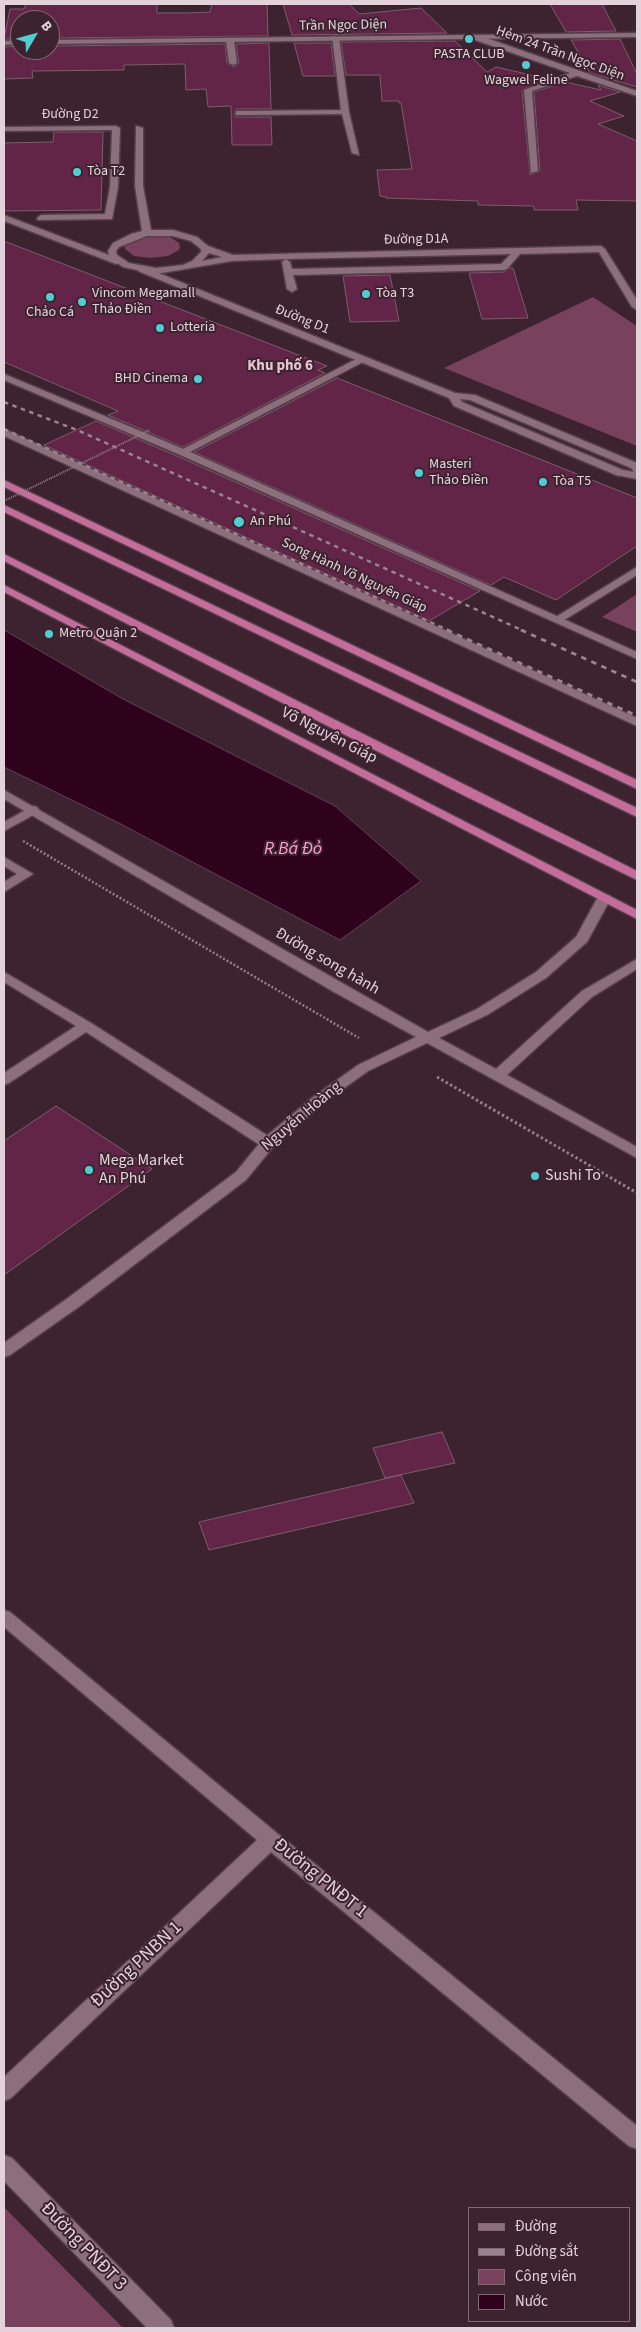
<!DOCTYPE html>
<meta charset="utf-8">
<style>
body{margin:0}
#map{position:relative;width:641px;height:2332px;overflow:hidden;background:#3d2330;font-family:"Source Sans 3",sans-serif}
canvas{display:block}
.frame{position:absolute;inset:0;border:5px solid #e3d2da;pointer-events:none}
.legend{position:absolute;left:468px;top:2207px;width:162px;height:115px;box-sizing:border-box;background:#3d2330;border:1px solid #7f6974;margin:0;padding:6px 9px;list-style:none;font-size:15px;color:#e3d2da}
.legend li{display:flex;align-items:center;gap:10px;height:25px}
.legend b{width:25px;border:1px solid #7f6974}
.north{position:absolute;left:10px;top:10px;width:50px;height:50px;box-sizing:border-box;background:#3d2330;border:1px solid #7f6974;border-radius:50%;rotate:53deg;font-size:14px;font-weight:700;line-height:20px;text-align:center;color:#e3d2da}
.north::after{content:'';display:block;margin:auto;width:18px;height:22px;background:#52ccd0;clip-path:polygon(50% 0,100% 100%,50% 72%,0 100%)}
</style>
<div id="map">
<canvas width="641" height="2332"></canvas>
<div class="frame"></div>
<ul class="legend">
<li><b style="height:6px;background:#8d6e7d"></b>Đường</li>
<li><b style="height:6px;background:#99848f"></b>Đường sắt</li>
<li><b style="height:14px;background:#78415e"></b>Công viên</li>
<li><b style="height:14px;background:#2e021d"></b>Nước</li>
</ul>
<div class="north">B</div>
</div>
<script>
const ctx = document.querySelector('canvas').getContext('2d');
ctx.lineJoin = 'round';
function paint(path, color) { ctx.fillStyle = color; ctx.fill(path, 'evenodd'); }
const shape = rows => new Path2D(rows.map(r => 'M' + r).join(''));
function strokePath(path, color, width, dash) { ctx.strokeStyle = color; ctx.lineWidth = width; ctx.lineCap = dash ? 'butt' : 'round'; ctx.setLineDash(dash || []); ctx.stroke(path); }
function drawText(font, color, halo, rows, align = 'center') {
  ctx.font = font + ' "Source Sans 3",sans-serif'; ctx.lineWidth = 4; ctx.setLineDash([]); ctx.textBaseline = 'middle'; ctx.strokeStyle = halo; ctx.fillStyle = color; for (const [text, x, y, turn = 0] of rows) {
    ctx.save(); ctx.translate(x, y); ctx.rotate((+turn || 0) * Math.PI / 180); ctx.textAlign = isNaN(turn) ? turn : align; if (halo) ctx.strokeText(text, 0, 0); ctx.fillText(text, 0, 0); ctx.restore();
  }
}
const green = shape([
 [152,235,170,237,179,243,180,247,179,250,168,256,151,258,134,256,125,249,124,245,128,241],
 [593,297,637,326,637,446,444,368],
 [637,594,637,632,602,617],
 [4,2207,123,2328,4,2328]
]);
const water = shape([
 [4,630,123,699,335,806,421,881,340,940,117,822,4,767,4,630]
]);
const building = shape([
 [26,4,157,4,157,13,188,13,210,12,212,4,267,4,268,36,50,38,50,20,20,20,20,38,4,39,10,9,24,9,26,4],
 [283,4,349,4,359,14,421,8,447,33,292,35,283,4],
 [550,4,602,4,616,31,566,32,550,4],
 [620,39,637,74,637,87,590,73,571,40,620,39],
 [455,41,487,72,496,67,549,79,522,90,530,175,540,171,534,92,565,82,601,90,598,85,620,92,590,101,624,116,598,124,637,141,637,201,576,200,578,210,534,210,534,206,478,205,478,201,386,198,386,197,380,196,377,170,412,169,401,103,399,103,399,101,382,101,380,75,346,75,341,42,455,41],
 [269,43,271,109,236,109,234,115,236,117,271,117,272,145,232,145,231,106,208,107,206,89,186,90,185,64,124,65,124,70,32,71,33,78,4,79,4,47,20,46,20,50,50,50,50,46,225,44,227,63,234,67,239,63,236,44,269,43],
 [294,43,331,43,335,76,303,76,294,43],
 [54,132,103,132,101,210,4,211,4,143,53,142,54,132],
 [4,241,327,366,318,370,325,373,183,447,108,415,118,411,4,362,4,241],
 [510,268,513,268,528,318,482,319,469,273,504,272,510,268],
 [390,275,399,321,350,322,343,276,390,275],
 [337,378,637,498,637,546,556,600,504,577,491,585,194,452,337,378],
 [96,421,177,456,480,591,429,621,44,445,96,421],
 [56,1106,152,1169,4,1275,4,1141,56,1106],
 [442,1432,455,1463,385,1478,373,1448,442,1432],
 [401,1475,414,1503,209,1550,199,1522,401,1475]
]);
const pathFar1 = shape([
 [23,841,359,1038]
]);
const path = shape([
 [437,1077,637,1193]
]);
const lane = shape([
 [472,35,478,35,637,91,637,96,577,76,532,91,538,171,531,173,524,90,570,73,472,39,472,35],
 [332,36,339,38,349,112,359,155,352,153,342,114,236,115,236,111,239,111,341,110,332,36],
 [230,38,234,40,237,63,233,65,229,63,226,40,230,38],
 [116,126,120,128,118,187,112,219,38,220,37,218,41,215,105,214,110,187,112,130,4,131,4,127,116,126],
 [136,126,143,128,143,186,151,230,173,230,197,237,208,246,233,255,601,246,605,249,601,252,520,254,507,269,504,270,293,275,297,289,292,292,287,289,282,262,286,259,232,261,156,274,123,267,110,258,108,251,113,243,131,234,142,231,135,186,136,126],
 [147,236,173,236,191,241,201,249,201,252,192,261,183,265,156,268,129,263,117,255,116,251,119,247,147,236],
 [209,253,222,257,202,261,209,253],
 [511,254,501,264,292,269,290,262,286,259,511,254],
 [362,356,365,357,365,361,186,454,182,455,177,452,362,356],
 [637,567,637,575,561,622,557,623,551,620,637,567],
 [33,806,37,807,39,810,37,813,4,831,4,822,33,806],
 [4,857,33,874,4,892,4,882,17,874,4,866,4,857],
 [4,972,91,1023,273,1139,275,1143,273,1147,263,1147,86,1032,9,1083,4,1085,4,1073,76,1026,4,982,4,972]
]);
const street = shape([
 [4,215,122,260,123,262,116,264,4,221,4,215],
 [598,247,605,249,637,300,637,310,632,307,597,249,598,247],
 [141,266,455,393,475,395,637,463,637,479,616,475,454,406,449,398,138,271,138,267,141,266],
 [460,399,470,400,631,468,634,472,623,470,462,402,460,399],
 [4,1610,10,1612,278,1834,637,2126,637,2149,629,2146,271,1852,11,2098,4,2101,4,2077,257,1840,4,1627,4,1610],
 [4,2155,12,2158,171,2320,174,2328,147,2328,4,2181,4,2155]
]);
const secondary = shape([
 [637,33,637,37,50,44,50,40,637,33],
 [20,40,20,44,4,45,4,41,20,40],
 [4,374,186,450,637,652,637,659,178,454,4,380,4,374],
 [4,429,637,718,637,726,4,436,4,429],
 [4,790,428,1032,477,1009,536,972,576,937,599,895,609,895,611,898,587,942,546,978,487,1015,439,1038,496,1069,582,991,637,959,637,969,592,997,507,1075,637,1147,637,1158,427,1043,368,1071,322,1104,273,1147,246,1180,80,1306,10,1355,4,1357,4,1343,68,1298,236,1172,263,1139,312,1098,358,1065,416,1037,334,992,4,799,4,790]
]);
const highway = shape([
 [4,480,637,780,637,789,4,487,4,480],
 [4,505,637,808,637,817,4,512,4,505],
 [4,554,637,871,637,880,465,796,4,561,4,554],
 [4,585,637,910,637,919,4,592,4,585]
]);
const railFar1 = shape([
 [4,402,77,430,524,631],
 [4,429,450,631]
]);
const rail = shape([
 [447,630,637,716],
 [521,630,637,682]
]);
const pathBridge = shape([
 [4,501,150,430]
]);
const markers = [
 [469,39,5,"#52ccd0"],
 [526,65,5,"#52ccd0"],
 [77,172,5,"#52ccd0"],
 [366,294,5,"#52ccd0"],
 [50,297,5,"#52ccd0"],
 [82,302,5,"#52ccd0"],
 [160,328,5,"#52ccd0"],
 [198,379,5,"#52ccd0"],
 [419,473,5,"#52ccd0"],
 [543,482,5,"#52ccd0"],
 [239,522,6,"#52ccd0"],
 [49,634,5,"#52ccd0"],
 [89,1170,5,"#52ccd0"],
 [535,1176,5,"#52ccd0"]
];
const farStreetnames = [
 ["Trần Ngọc Diện",343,26,-1],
 ["Hẻm 24 Trần Ngọc Diện",560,54,20],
 ["Đường D2",70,115],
 ["Đường D1A",416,240,-1],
 ["Đường D1",302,320,22],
 ["Song Hành Võ Nguyên Giáp",354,576,25]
];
const farPoinames = [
 ["PASTA CLUB",469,55,"center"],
 ["Wagwel Feline",526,81,"center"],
 ["Tòa T2",87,172],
 ["Vincom Megamall",92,294],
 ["Thảo Điền",92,310],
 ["Tòa T3",376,294],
 ["Chảo Cá",50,313,"center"],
 ["Lotteria",170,328],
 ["BHD Cinema",188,379,"right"],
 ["Masteri",429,465],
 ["Thảo Điền",429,481],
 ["Tòa T5",553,482],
 ["An Phú",250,522],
 ["Metro Quận 2",59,634]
];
const farNeighbourhoodnames = [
 ["Khu phố 6",280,367]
];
const streetNames = [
 ["Võ Nguyên Giáp",329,736,27],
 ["Đường song hành",327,962,30],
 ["Nguyễn Hoàng",302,1117,-40]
];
const poiNames = [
 ["Mega Market",99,1161],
 ["An Phú",99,1179],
 ["Sushi To",545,1176]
];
const waterNames = [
 ["R.Bá Đỏ",293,850]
];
const nearStreetnames = [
 ["Đường PNĐT 1",320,1879,39],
 ["Đường PNBN 1",137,1965,-43],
 ["Đường PNĐT 3",83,2247,46]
];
paint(green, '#78415e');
paint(water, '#2e021d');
strokePath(water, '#644056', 1);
paint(building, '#622548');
strokePath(building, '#7b5d6b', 1);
strokePath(lane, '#553f4a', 3);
strokePath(street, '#553f4a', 3);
strokePath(secondary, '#553f4a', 3);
strokePath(highway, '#553f4a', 3);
strokePath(pathFar1, '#937d88', 2.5, [2, 2]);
strokePath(path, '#937d88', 3, [2.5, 2.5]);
paint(lane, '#8d6e7d');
paint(street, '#8d6e7d');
paint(secondary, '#8d6e7d');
paint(highway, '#c46d9b');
strokePath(railFar1, '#99848f', 2.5, [4.5, 4.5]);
strokePath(rail, '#99848f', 3, [5.5, 5.5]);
strokePath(pathBridge, '#937d88', 2, [1, 1]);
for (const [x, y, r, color] of markers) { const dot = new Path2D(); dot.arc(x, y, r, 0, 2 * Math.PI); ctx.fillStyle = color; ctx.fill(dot); strokePath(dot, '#3d2330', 2); }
drawText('14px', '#e3d2da', '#3d2330', farStreetnames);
drawText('14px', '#e3d2da', '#3d2330', farPoinames, 'left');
drawText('bold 15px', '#e6c4d4', '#3d2330', farNeighbourhoodnames);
drawText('16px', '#e3d2da', '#3d2330', streetNames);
drawText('16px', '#e3d2da', '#3d2330', poiNames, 'left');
drawText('italic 18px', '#ff9fd0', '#3d2330', waterNames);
drawText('19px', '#e3d2da', '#3d2330', nearStreetnames);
</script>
